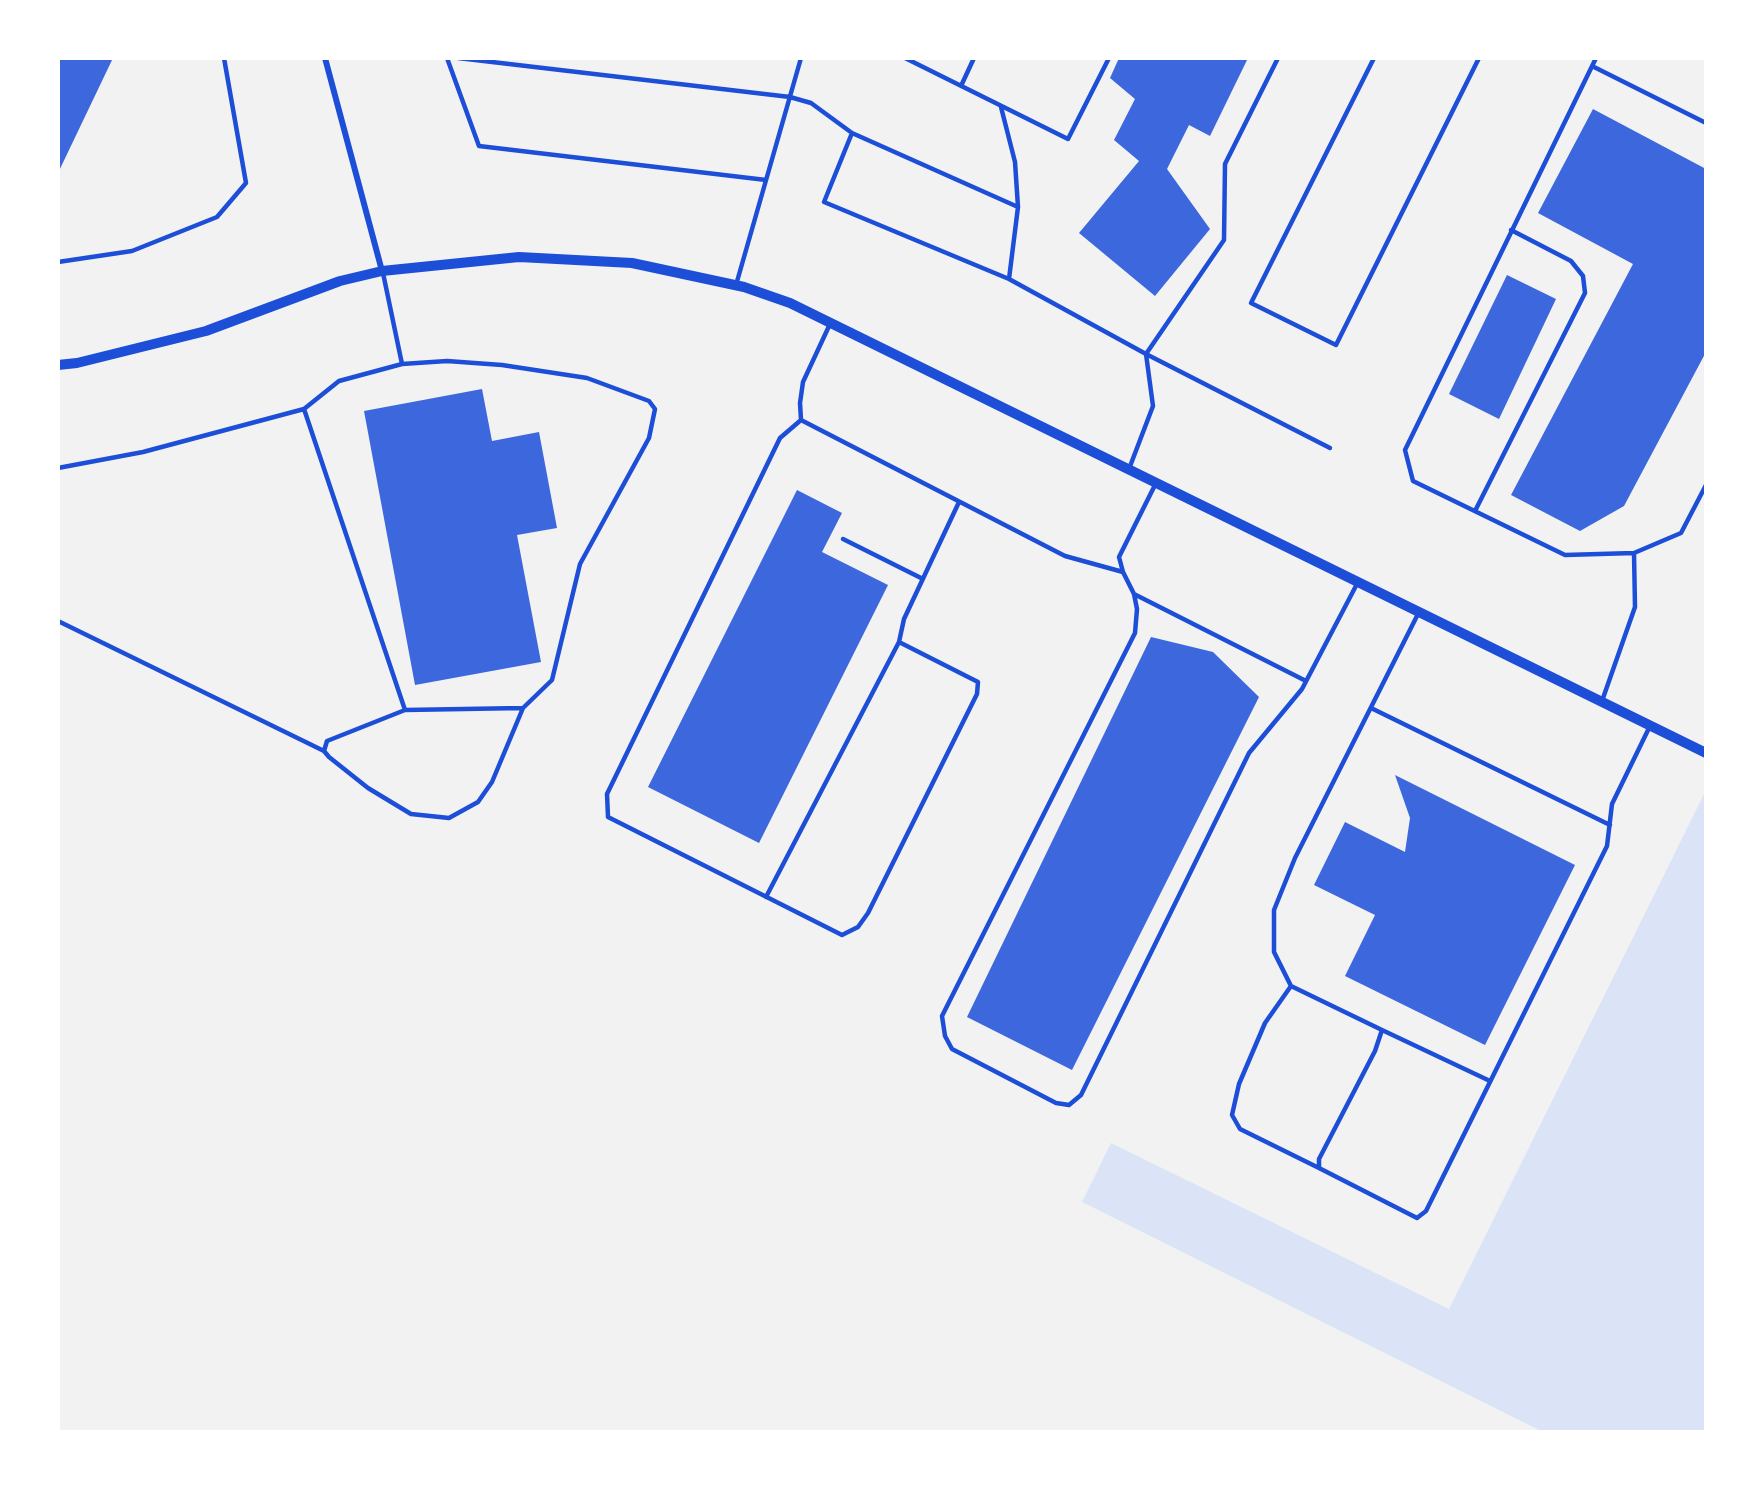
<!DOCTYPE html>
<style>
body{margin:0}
#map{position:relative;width:1764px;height:1490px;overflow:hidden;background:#f2f2f2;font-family:"PT Sans Narrow",sans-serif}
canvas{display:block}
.frame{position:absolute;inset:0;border:60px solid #fff;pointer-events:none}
</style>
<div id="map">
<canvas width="1764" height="1490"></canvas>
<div class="frame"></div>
</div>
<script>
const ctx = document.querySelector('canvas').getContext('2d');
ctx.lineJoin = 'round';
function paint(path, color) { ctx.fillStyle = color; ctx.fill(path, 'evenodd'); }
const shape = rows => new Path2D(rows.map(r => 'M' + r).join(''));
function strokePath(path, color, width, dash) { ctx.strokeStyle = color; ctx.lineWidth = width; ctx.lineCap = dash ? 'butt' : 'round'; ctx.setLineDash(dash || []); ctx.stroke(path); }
const green = shape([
 [1705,792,1705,1431,1541,1431,1082,1202,1111,1143,1449,1309]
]);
const building = shape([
 [58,58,113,58,58,173],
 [1119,58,1248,58,1210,136,1189,125,1167,169,1210,229,1155,296,1079,233,1139,161,1114,140,1135,99,1110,78],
 [1593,109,1706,169,1706,352,1624,506,1580,531,1511,495,1633,264,1538,213],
 [1507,275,1556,299,1499,419,1449,394],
 [482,389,492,441,539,432,557,528,517,535,541,662,415,685,364,411],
 [797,490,842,513,822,552,888,585,759,843,648,787],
 [1151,637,1213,652,1259,697,1072,1070,967,1017],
 [1395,775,1575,865,1485,1045,1345,976,1375,915,1314,885,1345,822,1405,852,1410,818]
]);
const service = shape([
 [447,58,479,146,766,180],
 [458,58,790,97,811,103,852,133],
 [905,58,1068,139,1109,58],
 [1374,58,1251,303,1336,345,1479,58],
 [1596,58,1405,450,1413,481,1565,555,1634,553,1681,533,1706,485],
 [1592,66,1706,123],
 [961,86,974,58],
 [1001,107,1015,162,1018,207],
 [58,262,132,251,217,217,246,183,224,58],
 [383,273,402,364],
 [1009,279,1018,207,852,133,824,202,1009,279,1146,354,1330,448],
 [736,285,801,58],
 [830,324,803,382,800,403,801,420,1065,556,1123,572],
 [801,420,780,438,607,794,608,817,842,935,858,927,868,913,977,694,978,682,899,642,904,619,959,502],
 [58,468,143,452,304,409,339,381,402,364,447,361,502,365,587,378,649,401,655,409,649,438,580,564,552,680,523,708,492,782,478,802,449,818,411,814,368,788,329,757,324,751,327,741,405,710,304,409],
 [1129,469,1153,406,1146,354,1224,240,1225,164,1278,58],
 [1156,483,1119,557,1123,572,1134,594,1137,609,1135,633,942,1016,945,1036,952,1049,1056,1103,1069,1105,1081,1095,1249,753,1302,689,1358,582],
 [1475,511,1585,293,1583,276,1571,261,1511,230],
 [843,539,923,579],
 [1134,594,1306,681],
 [1419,612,1295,858,1274,910,1274,952,1291,986,1382,1030,1375,1051,1319,1159,1319,1168,1417,1218,1426,1211,1607,846,1612,804,1650,726],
 [58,621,324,751],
 [1602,701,1635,607,1634,553],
 [1371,708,1610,825],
 [405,710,523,708],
 [766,897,899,642],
 [1291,986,1265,1023,1239,1084,1232,1115,1240,1129,1319,1168],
 [1382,1030,1490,1081]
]);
const minor = shape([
 [325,58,382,271]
]);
const tertiary = shape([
 [58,365,77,363,206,331,340,281,382,271,519,257,632,263,744,287,790,303,1706,753]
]);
paint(green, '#dbe4f7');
paint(building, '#3d67dc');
strokePath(service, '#1d4ed8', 4.5);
strokePath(minor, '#1d4ed8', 6);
strokePath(tertiary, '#1d4ed8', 10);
</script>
